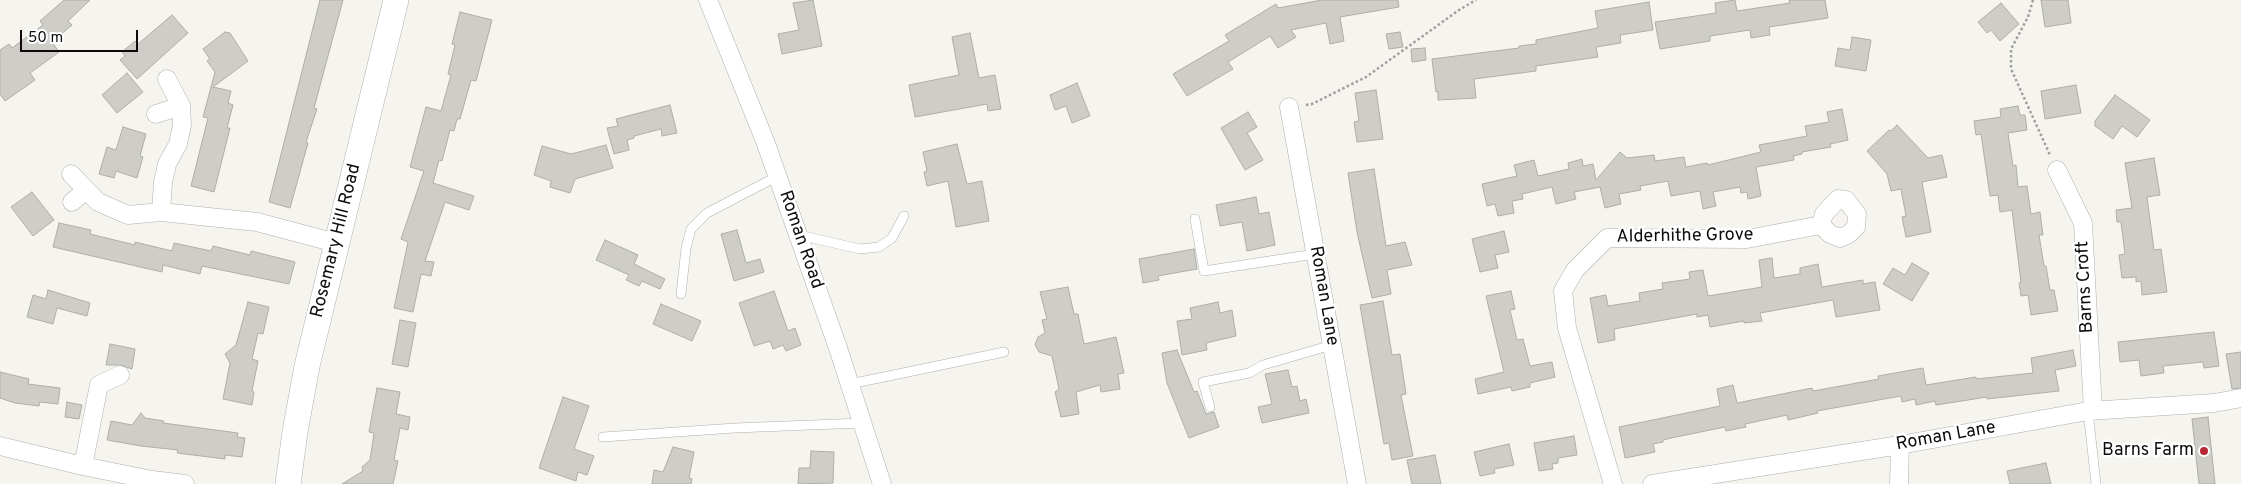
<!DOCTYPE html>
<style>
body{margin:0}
#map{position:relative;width:2241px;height:484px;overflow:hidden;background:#f5f4ef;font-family:Overpass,sans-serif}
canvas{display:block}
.scale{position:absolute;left:20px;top:30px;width:118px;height:22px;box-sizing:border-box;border:2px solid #0d0c0b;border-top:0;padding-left:6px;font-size:15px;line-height:18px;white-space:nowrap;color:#0d0c0b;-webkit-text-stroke:4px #fff;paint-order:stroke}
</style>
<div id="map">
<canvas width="2241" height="484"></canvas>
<div class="scale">50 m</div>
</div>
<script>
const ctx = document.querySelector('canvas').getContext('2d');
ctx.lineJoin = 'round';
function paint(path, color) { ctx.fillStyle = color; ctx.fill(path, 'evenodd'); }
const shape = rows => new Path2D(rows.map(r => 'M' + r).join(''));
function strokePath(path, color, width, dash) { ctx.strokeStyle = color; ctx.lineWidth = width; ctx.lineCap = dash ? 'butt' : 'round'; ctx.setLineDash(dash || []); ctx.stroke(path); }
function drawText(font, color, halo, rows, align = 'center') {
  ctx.font = font + ' Overpass,sans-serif'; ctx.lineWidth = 5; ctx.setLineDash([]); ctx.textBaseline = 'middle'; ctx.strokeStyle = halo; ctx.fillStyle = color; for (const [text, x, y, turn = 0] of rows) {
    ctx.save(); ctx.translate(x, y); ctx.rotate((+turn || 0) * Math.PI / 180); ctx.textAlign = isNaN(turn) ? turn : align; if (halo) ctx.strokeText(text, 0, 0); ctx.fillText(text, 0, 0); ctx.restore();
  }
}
const building = shape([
 [64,0,90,0,68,21,72,25,52,42,59,52,30,73,35,80,5,101,0,94,0,50,9,44,12,48,43,25,40,21,64,0],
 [320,0,343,0,314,108,317,109,306,142,308,143,290,208,269,202,320,0],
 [813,0,822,46,782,54,778,34,799,30,793,3,813,0],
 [1322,0,1398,0,1399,7,1340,17,1344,41,1330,44,1326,23,1291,30,1296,37,1278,48,1270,36,1228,62,1233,69,1187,96,1173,74,1229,41,1225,35,1276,4,1278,8,1322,0],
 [1735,0,1737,11,1790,3,1789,0,1825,0,1828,18,1769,27,1770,35,1751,38,1750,30,1710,36,1710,41,1660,49,1655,22,1716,13,1715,3,1735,0],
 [2041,0,2068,0,2071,23,2045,27,2041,0],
 [1649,2,1653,30,1620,35,1621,43,1596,47,1598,57,1536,66,1536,71,1474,79,1476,98,1438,100,1438,91,1436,92,1432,59,1519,48,1519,46,1536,44,1536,40,1598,28,1595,11,1649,2],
 [2001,3,2019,24,2000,41,1991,30,1987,33,1978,22,2001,3],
 [460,12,492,20,476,81,471,80,460,119,457,119,454,131,450,130,442,161,439,160,433,183,474,196,469,210,445,202,425,261,434,262,431,276,421,274,413,312,394,308,408,242,401,239,424,171,410,167,426,107,441,111,451,75,448,74,455,45,452,44,460,12],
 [172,15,188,33,137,79,120,60,125,56,122,52,135,41,138,44,172,15],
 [225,32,230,33,248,61,213,87,231,91,228,103,233,105,227,128,230,128,214,192,191,186,208,118,203,117,215,72,207,61,210,59,203,49,225,32],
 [1400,32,1403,47,1389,49,1386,34,1400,32],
 [970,33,979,78,995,75,1001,109,988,111,987,104,915,117,909,85,959,75,952,37,970,33],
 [1852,37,1871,40,1866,71,1835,66,1838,48,1850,50,1852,37],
 [1425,48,1426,60,1412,62,1411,49,1425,48],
 [127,73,143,92,117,113,102,95,127,73],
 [1077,83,1090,116,1072,123,1066,106,1055,110,1050,95,1077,83],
 [2076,85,2081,113,2045,119,2041,91,2076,85],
 [1376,90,1383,139,1357,142,1354,122,1359,121,1355,93,1376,90],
 [2115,95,2150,120,2137,137,2122,126,2113,139,2095,126,2095,121,2115,95],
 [670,105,677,133,662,136,661,129,634,136,634,138,627,140,629,150,614,154,607,128,618,126,616,119,670,105],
 [2018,106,2020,115,2025,115,2027,130,2008,133,2013,166,2016,165,2018,187,2027,186,2031,214,2040,212,2043,235,2039,235,2044,266,2046,266,2050,290,2054,290,2058,311,2031,315,2028,295,2021,296,2019,283,2021,282,2012,210,2000,212,1998,195,1990,196,1981,134,1976,135,1974,121,2001,117,2000,109,2018,106],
 [1842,109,1848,140,1830,144,1831,147,1802,152,1802,154,1793,156,1794,160,1756,167,1761,196,1748,199,1747,192,1741,193,1740,187,1713,192,1716,206,1703,209,1700,191,1671,196,1668,181,1640,186,1641,190,1619,194,1621,204,1605,208,1600,187,1574,192,1576,199,1556,204,1552,187,1522,194,1523,199,1512,201,1514,213,1498,216,1495,204,1487,206,1482,184,1517,176,1514,165,1534,160,1538,176,1569,169,1568,163,1582,159,1583,166,1593,164,1596,180,1620,152,1627,158,1654,155,1655,161,1684,157,1686,167,1707,163,1708,165,1761,152,1759,145,1807,136,1805,126,1829,122,1827,112,1842,109],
 [1248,112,1257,127,1247,133,1263,160,1245,170,1221,128,1248,112],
 [1897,125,1928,158,1942,155,1947,177,1922,182,1931,232,1906,237,1902,217,1906,216,1901,189,1891,191,1887,174,1867,151,1889,130,1891,131,1897,125],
 [123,127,146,134,140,156,143,157,137,178,116,171,114,178,99,174,107,147,116,150,123,127],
 [957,144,967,184,982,181,989,221,956,227,948,181,927,186,924,172,927,171,923,152,957,144],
 [606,145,613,168,575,179,570,193,550,187,551,181,534,175,542,146,571,154,606,145],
 [2154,158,2160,195,2147,197,2154,250,2161,249,2167,292,2142,295,2141,281,2136,282,2136,277,2122,278,2119,255,2125,254,2121,222,2117,222,2116,210,2132,208,2125,163,2154,158],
 [1374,169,1386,246,1405,242,1412,265,1387,270,1391,294,1372,298,1357,232,1348,173,1374,169],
 [32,192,54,220,33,236,11,207,32,192],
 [1256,197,1259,214,1269,212,1275,245,1247,251,1242,222,1220,226,1216,205,1256,197],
 [59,223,91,230,90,234,135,245,135,242,172,251,174,243,211,251,213,246,250,255,251,251,295,262,289,284,202,266,200,274,163,265,162,272,53,247,59,223],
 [737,230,746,263,760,259,764,272,734,281,721,234,737,230],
 [1504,231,1509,252,1495,255,1498,268,1480,272,1472,239,1504,231],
 [605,240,638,255,634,264,665,279,660,289,642,281,639,286,626,280,629,275,596,260,605,240],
 [1194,249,1197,269,1158,276,1159,280,1143,283,1139,259,1194,249],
 [1772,258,1774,278,1800,274,1800,268,1818,264,1822,287,1863,280,1863,284,1875,282,1880,310,1836,317,1833,300,1760,313,1762,321,1744,323,1744,321,1710,327,1708,315,1697,317,1697,314,1614,329,1615,340,1598,343,1590,298,1606,295,1608,306,1640,301,1639,293,1663,289,1662,283,1690,279,1689,272,1703,270,1708,296,1762,287,1759,260,1772,258],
 [1912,263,1929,273,1912,301,1883,284,1893,268,1905,275,1912,263],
 [1068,287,1074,314,1078,314,1084,344,1116,337,1124,373,1118,374,1120,389,1101,392,1100,385,1076,392,1079,414,1061,417,1055,392,1059,389,1052,356,1039,352,1035,345,1038,337,1045,333,1042,320,1047,319,1040,292,1068,287],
 [48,290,90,303,87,316,57,308,53,324,27,317,33,295,46,299,48,290],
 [774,291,788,331,795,328,801,345,786,351,783,345,773,349,770,341,754,346,739,303,774,291],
 [1511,291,1515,309,1510,310,1517,340,1523,339,1530,366,1552,362,1555,377,1530,383,1530,387,1512,391,1511,387,1478,394,1475,379,1504,372,1486,296,1511,291],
 [1383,301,1392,355,1400,354,1406,394,1401,395,1413,456,1392,460,1389,443,1384,444,1360,305,1383,301],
 [248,302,269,307,263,334,258,333,252,359,258,361,252,391,254,392,252,405,223,399,230,363,225,354,236,345,248,302],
 [1218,302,1220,313,1232,310,1236,336,1206,343,1207,350,1182,355,1177,321,1192,319,1190,308,1218,302],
 [661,304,701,321,692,341,653,324,661,304],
 [400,320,416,323,408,367,392,364,400,320],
 [2214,332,2219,366,2204,368,2203,362,2163,366,2164,373,2141,376,2139,360,2120,362,2118,342,2214,332],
 [110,344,135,349,132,369,121,365,106,365,110,344],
 [1177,350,1194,392,1197,391,1206,414,1214,412,1219,427,1189,438,1167,383,1162,353,1177,350],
 [2073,350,2076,366,2055,370,2059,391,1987,399,1987,397,1936,405,1935,401,1916,405,1915,399,1902,402,1901,396,1817,411,1818,413,1788,420,1787,415,1745,424,1746,427,1726,431,1725,427,1671,438,1663,440,1663,442,1653,444,1655,452,1625,458,1619,427,1720,406,1717,389,1733,385,1737,403,1812,388,1813,391,1879,379,1878,376,1923,368,1926,385,1976,377,1976,379,2033,373,2031,358,2073,350],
 [2241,352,2241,388,2232,389,2226,354,2241,352],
 [1288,370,1292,387,1297,386,1300,401,1306,399,1309,413,1262,423,1258,407,1272,404,1265,374,1288,370],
 [0,372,29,379,28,384,60,388,58,404,40,402,39,406,15,403,0,398,0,372],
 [377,388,400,392,396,414,410,417,408,430,400,428,394,460,398,461,393,484,342,484,363,471,362,467,370,460,374,433,369,432,377,388],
 [563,397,589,406,574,449,594,456,587,475,578,472,576,481,539,468,563,397],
 [67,402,82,405,79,419,65,417,67,402],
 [141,413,145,418,164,421,163,423,238,433,237,437,245,438,242,457,225,455,225,459,177,453,178,450,141,446,107,440,111,421,132,425,141,413],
 [2208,417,2215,484,2199,484,2192,419,2208,417],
 [1574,436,1577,455,1558,458,1558,463,1552,464,1553,469,1539,471,1534,443,1574,436],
 [1509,444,1514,465,1494,469,1495,473,1480,476,1474,452,1509,444],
 [673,447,694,452,689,478,692,479,691,484,652,484,654,470,663,472,673,447],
 [811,451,834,452,833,483,798,484,799,468,810,468,811,451],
 [1435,455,1441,484,1412,484,1407,460,1435,455],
 [2046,463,2051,484,2010,484,2007,471,2046,463]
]);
const path = shape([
 [2033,0,2028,17,2011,49,2011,69,2050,155],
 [1306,105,1312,104,1366,77,1459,10,1476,0]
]);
const service = shape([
 [1195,219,1204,271,1315,254],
 [799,235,860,249,879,247,892,238,904,216],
 [681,294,686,248,691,229,707,213,778,176],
 [850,384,1004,352],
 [1210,407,1203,382,1249,373,1263,365,1332,345],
 [2088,411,2096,484],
 [603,437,735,428,862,423]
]);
const minor = shape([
 [708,0,765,141,838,348,882,484],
 [1289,107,1357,484],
 [156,114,181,106],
 [2057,170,2083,223,2093,411],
 [71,174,98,202,128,215,161,212,257,222,336,243],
 [1838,199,1846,200,1857,214,1856,227,1849,234,1840,238,1830,234,1821,225,1824,214,1838,199],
 [72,202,85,191],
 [161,212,163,182,167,164,178,144,182,125,181,106,167,79],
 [0,446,83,466,152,480,185,484],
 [83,466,99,385,120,375],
 [1613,484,1567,328,1563,291,1575,270,1607,238,1747,239,1821,225],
 [1652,484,1900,445,2088,411,2214,403,2241,398],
 [1899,484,1900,445]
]);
const secondary = shape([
 [288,484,295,432,307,366,396,0]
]);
const markers = [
 [2204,451,5,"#b82735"]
];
const streetNames = [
 ["Alderhithe Grove",1685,237,-1],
 ["Roman Road",800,240,71],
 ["Rosemary Hill Road",337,241,-76],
 ["Barns Croft",2086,287,-93],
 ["Roman Lane",1323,296,80],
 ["Roman Lane",1946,437,-10]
];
const poiNames = [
 ["Barns Farm",2194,451]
];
paint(building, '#cecdc8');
strokePath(building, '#aeada8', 1);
strokePath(service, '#b1afab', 10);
strokePath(minor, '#b1afab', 19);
strokePath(secondary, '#b1afab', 26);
strokePath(path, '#a09f9c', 2.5, [2.5, 2.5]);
strokePath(service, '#fff', 9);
strokePath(minor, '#fff', 18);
strokePath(secondary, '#fff', 25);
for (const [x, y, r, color] of markers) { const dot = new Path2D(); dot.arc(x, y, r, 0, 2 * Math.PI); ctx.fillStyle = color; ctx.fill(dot); strokePath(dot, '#fff', 2); }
drawText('18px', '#0d0c0b', '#fff', streetNames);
drawText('18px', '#0d0c0b', '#fff', poiNames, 'right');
</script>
